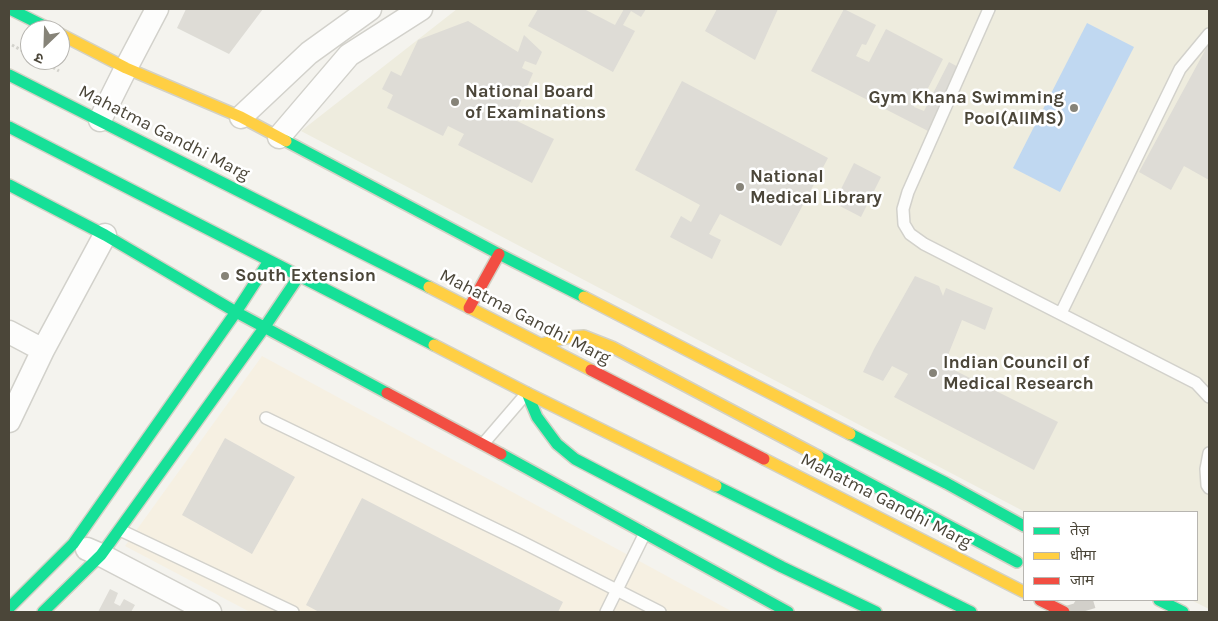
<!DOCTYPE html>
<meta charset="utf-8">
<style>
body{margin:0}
#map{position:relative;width:1218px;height:621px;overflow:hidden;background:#f4f3ee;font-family:Karla,"Noto Sans Devanagari",sans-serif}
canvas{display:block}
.frame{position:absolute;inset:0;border:10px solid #4b4639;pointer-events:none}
.legend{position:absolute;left:1023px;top:511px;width:175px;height:90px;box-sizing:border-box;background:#fff;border:1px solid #b7b5b0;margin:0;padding:6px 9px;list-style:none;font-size:15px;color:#4b4639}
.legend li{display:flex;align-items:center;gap:10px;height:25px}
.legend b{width:25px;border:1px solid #b7b5b0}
.north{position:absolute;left:20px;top:20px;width:50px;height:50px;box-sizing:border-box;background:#fff;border:1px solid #b7b5b0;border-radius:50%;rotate:204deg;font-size:14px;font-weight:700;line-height:20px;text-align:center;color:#4b4639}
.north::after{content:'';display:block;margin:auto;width:18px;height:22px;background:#868378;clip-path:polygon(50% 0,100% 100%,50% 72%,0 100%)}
</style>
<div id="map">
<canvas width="1218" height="621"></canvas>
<div class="frame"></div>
<ul class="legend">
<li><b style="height:6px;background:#16e098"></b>तेज़</li>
<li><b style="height:6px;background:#ffcf43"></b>धीमा</li>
<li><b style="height:6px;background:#f24e42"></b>जाम</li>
</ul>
<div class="north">उ</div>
</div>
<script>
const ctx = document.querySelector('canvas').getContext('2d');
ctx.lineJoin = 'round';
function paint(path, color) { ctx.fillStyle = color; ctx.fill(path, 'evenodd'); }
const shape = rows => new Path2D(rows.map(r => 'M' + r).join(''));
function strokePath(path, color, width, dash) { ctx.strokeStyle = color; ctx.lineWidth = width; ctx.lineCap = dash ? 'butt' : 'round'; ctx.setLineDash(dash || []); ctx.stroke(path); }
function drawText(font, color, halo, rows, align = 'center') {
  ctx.font = font + ' Karla,sans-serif'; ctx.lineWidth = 5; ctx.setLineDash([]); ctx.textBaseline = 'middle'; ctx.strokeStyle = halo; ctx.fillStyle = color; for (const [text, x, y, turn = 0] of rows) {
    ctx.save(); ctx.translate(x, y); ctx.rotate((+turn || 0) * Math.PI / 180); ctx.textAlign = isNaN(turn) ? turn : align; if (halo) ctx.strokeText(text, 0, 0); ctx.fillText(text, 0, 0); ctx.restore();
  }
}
const commercial = shape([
 [262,356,733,612,250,612,125,546]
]);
const education = shape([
 [457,9,1209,9,1209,609,1191,600,1197,600,1197,512,1025,512,301,131]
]);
const water = shape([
 [1087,23,1134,47,1060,192,1013,168]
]);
const building = shape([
 [186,9,263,9,229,54,177,28],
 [538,9,584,9,615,25,624,9,646,9,641,17,631,11,623,25,635,31,613,72,528,26],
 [717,9,778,9,755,60,705,31],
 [844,9,876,25,866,45,862,44,856,56,869,62,886,29,943,59,925,94,912,91,914,107,924,111,949,62,962,69,930,132,811,71],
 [468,21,518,52,524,35,542,52,536,65,525,61,522,68,533,73,513,119,554,139,532,183,458,145,464,134,448,126,443,136,387,108,393,95,382,89,391,71,401,76,418,40],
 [1209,43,1209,180,1184,166,1171,190,1139,172],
 [682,81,828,158,781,246,720,214,709,234,721,240,712,259,670,237,681,216,691,222,700,205,635,170],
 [854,163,881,177,861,217,834,203],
 [915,276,939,286,943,296,946,288,993,308,985,330,962,320,944,365,1058,422,1034,470,894,397,908,374,892,366,883,381,863,372,874,349],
 [225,438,295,477,252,554,182,515],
 [362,498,563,602,558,612,319,612,306,605],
 [110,589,118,593,114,603,120,606,124,599,135,605,131,612,98,612]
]);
const primaryTunnel = shape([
 [1076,600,1079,602,1082,612]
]);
const path = shape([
 [12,45,30,55],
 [40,60,59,71]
]);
const lane = shape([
 [989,9,908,192,903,209,904,224,910,234,924,244,1196,383,1209,397],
 [1061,313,1180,69,1209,34],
 [266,418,520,541,660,612],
 [483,444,526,394],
 [1209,453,1206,469,1207,485,1209,488],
 [120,530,293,612],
 [606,612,645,533]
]);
const street = shape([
 [241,117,309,53,370,9],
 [100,120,126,68,157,9],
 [279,137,349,55,421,9],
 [9,332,43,350],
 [9,421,43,350,105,235],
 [87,549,101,555,210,612]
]);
const fast = shape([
 [10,9,52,30],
 [9,75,429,287],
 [9,127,434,345],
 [286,141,499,254,584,297],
 [9,185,105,235,236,312,387,393],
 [527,393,537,417,557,444,575,459,782,567,876,612],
 [850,434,946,483,1024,526],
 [501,454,788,612],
 [818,456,1017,562],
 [716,486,971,612],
 [1159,600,1183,612],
 [9,608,73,544,236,312,269,261],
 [43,612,101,555,264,328,299,276]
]);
const slow = shape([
 [60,34,126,68,241,117,286,141],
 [429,287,591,370],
 [584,297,850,434],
 [541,344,570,337,584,336,612,347,818,456],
 [434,345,527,393,716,486],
 [764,459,1024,592]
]);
const jam = shape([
 [469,308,499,254],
 [591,370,764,459],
 [387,393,501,454],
 [1040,600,1064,612]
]);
const markers = [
 [455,102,5,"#868378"],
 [1074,108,5,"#868378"],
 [740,187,5,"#868378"],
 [225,276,5,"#868378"],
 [933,373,5,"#868378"]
];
const poiNames = [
 ["National Board",465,92],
 ["of Examinations",465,113],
 ["Gym Khana Swimming",1064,98,"right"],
 ["Pool(AIIMS)",1064,119,"right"],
 ["National",750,177],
 ["Medical Library",750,198],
 ["South Extension",235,276],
 ["Indian Council of",943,363],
 ["Medical Research",943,384]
];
const streetNames = [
 ["Mahatma Gandhi Marg",164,133,27],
 ["Mahatma Gandhi Marg",525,317,27],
 ["Mahatma Gandhi Marg",886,501,27]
];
paint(commercial, '#f6f0e2');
paint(education, '#eeecde');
paint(water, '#c0d8f1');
paint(building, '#dedcd6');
strokePath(primaryTunnel, '#d2d0ca', 28, [28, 14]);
strokePath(lane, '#d2d1cb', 14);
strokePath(street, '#d2d1cb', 25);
strokePath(fast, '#d3d1c5', 14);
strokePath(slow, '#d3d1c5', 14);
strokePath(jam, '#d3d1c5', 14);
strokePath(path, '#d3d2cc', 3, [2.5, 2.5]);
strokePath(lane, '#fdfdfc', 11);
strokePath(street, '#fdfdfc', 22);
strokePath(fast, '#16e098', 11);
strokePath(slow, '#ffcf43', 11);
strokePath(jam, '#f24e42', 11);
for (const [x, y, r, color] of markers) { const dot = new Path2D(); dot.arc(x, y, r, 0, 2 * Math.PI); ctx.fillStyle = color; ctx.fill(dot); strokePath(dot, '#fff', 2); }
drawText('bold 18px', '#4b4639', '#fff', poiNames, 'left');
drawText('18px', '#4b4639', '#fff', streetNames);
</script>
